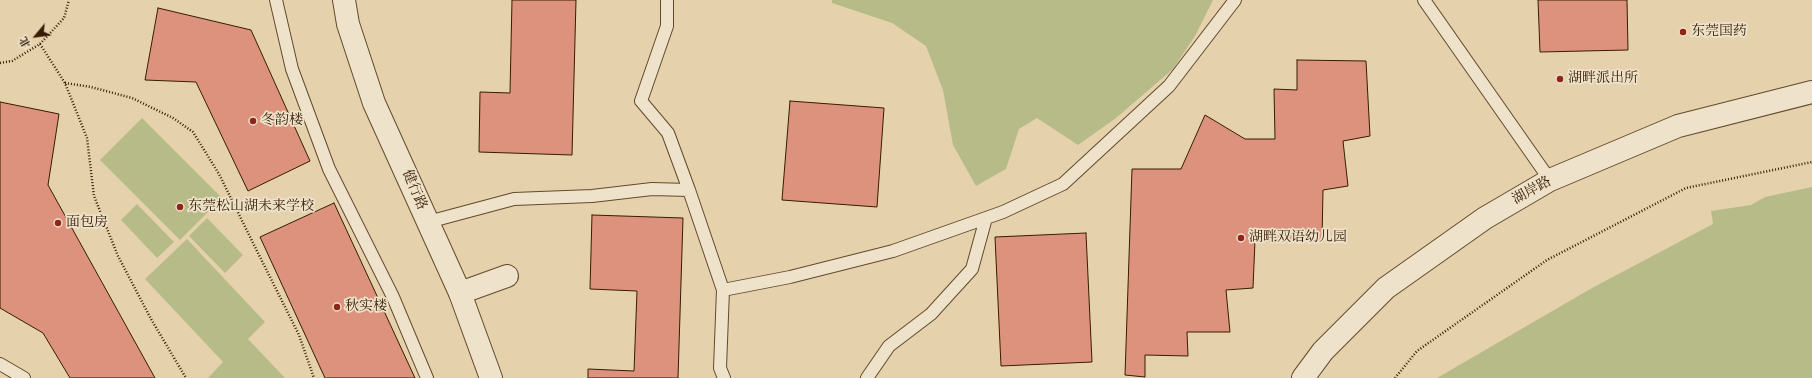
<!DOCTYPE html>
<meta charset="utf-8">
<style>
body{margin:0}
#map{position:relative;width:1812px;height:378px;overflow:hidden;background:#e5d2ad;font-family:Cardo,"Noto Serif SC",serif}
canvas{display:block}
.north{position:absolute;left:16px;top:16px;width:40px;height:40px;-webkit-text-stroke:3px #eee2ca;paint-order:stroke;rotate:241deg;font-size:11px;font-weight:700;line-height:16px;text-align:center;color:#361c00}
.north::after{content:'';display:block;margin:auto;width:14px;height:18px;background:#361c00;clip-path:polygon(50% 0,100% 100%,50% 72%,0 100%)}
</style>
<div id="map">
<canvas width="1812" height="378"></canvas>
<div class="north">北</div>
</div>
<script>
const ctx = document.querySelector('canvas').getContext('2d');
ctx.lineJoin = 'round';
function paint(path, color) { ctx.fillStyle = color; ctx.fill(path, 'evenodd'); }
const shape = rows => new Path2D(rows.map(r => 'M' + r).join(''));
function strokePath(path, color, width, dash) { ctx.strokeStyle = color; ctx.lineWidth = width; ctx.lineCap = dash ? 'butt' : 'round'; ctx.setLineDash(dash || []); ctx.stroke(path); }
function drawText(font, color, halo, rows, align = 'center') {
  ctx.font = font + ' Cardo,"Noto Serif SC",serif'; ctx.lineWidth = 3.5; ctx.setLineDash([]); ctx.textBaseline = 'middle'; ctx.strokeStyle = halo; ctx.fillStyle = color; for (const [text, x, y, turn = 0] of rows) {
    ctx.save(); ctx.translate(x, y); ctx.rotate((+turn || 0) * Math.PI / 180); ctx.textAlign = isNaN(turn) ? turn : align; if (halo) ctx.strokeText(text, 0, 0); ctx.fillText(text, 0, 0); ctx.restore();
  }
}
const green = shape([
 [832,0,1213,0,1195,36,1173,69,1116,118,1078,145,1037,118,1019,129,1006,169,976,186,953,145,943,90,926,46,892,23,832,3],
 [142,118,222,198,180,240,100,160],
 [1812,187,1812,378,1437,378,1592,288,1713,224,1711,211,1751,205,1765,197],
 [137,204,174,242,157,258,121,220],
 [207,218,243,255,225,273,189,236],
 [187,239,265,322,248,339,285,378,208,378,223,362,145,279]
]);
const building = shape([
 [512,0,576,0,572,155,479,152,480,92,510,93,512,0],
 [1538,0,1627,0,1628,50,1540,52,1538,0],
 [158,8,251,30,310,161,248,191,196,82,145,80,158,8],
 [1297,60,1366,61,1370,136,1343,141,1348,186,1323,190,1322,240,1255,241,1253,288,1226,290,1230,332,1187,332,1188,356,1145,355,1145,377,1125,375,1132,169,1181,169,1205,115,1245,139,1275,139,1274,89,1297,90,1297,60],
 [790,101,884,108,877,207,782,200,790,101],
 [0,102,59,114,48,185,155,378,70,378,43,333,0,308,0,102],
 [334,203,415,378,325,378,260,237,334,203],
 [592,215,683,218,678,378,588,378,588,369,634,371,637,291,590,289,592,215],
 [1086,233,1092,362,1001,366,995,237,1086,233]
]);
const path = shape([
 [40,44,65,83,87,138,94,196,118,256,151,319,186,378],
 [0,63,12,61,40,44,64,18,69,0],
 [65,83,91,87,132,98,173,118,193,132,219,174,257,251,299,335,314,378],
 [1395,378,1417,351,1547,260,1686,188,1812,162]
]);
const service = shape([
 [276,0,292,69,329,169,393,297,427,378],
 [667,0,667,26,641,101,668,133,689,190],
 [1424,0,1550,180],
 [428,222,514,199,592,196,652,189,689,190,723,290,790,277,893,251,1003,212,1063,184,1169,86,1235,0],
 [723,290,720,368,724,378],
 [0,364,24,378],
 [867,378,889,346,931,314,972,269,986,218]
]);
const minor = shape([
 [460,293,507,276]
]);
const tertiary = shape([
 [344,0,348,24,374,103,460,293,491,378],
 [1303,378,1323,351,1386,288,1485,218,1550,180,1678,126,1812,92]
]);
const markers = [
 [1683,32,4,"#8f2418"],
 [1560,79,4,"#8f2418"],
 [253,121,4,"#8f2418"],
 [180,207,4,"#8f2418"],
 [58,223,4,"#8f2418"],
 [1241,238,4,"#8f2418"],
 [337,307,4,"#8f2418"]
];
const poiNames = [
 ["东莞国药",1691,32],
 ["湖畔派出所",1568,79],
 ["冬韵楼",261,121],
 ["东莞松山湖未来学校",188,207],
 ["面包房",66,223],
 ["湖畔双语幼儿园",1249,238],
 ["秋实楼",345,307]
];
const streetNames = [
 ["健行路",414,190,67],
 ["湖岸路",1532,191,-29]
];
paint(green, '#b7bb88');
paint(building, '#dd927d');
strokePath(building, '#361c00', 1);
strokePath(service, '#624a2b', 14);
strokePath(minor, '#624a2b', 24);
strokePath(tertiary, '#624a2b', 24);
strokePath(path, '#361c00', 2.5, [1, 2]);
strokePath(service, '#eee2ca', 12);
strokePath(minor, '#eee2ca', 22);
strokePath(tertiary, '#eee2ca', 22);
for (const [x, y, r, color] of markers) { const dot = new Path2D(); dot.arc(x, y, r, 0, 2 * Math.PI); ctx.fillStyle = color; ctx.fill(dot); strokePath(dot, '#eee2ca', 1.5); }
drawText('14px', '#361c00', '#eee2ca', poiNames, 'left');
drawText('14px', '#361c00', '#eee2ca', streetNames);
</script>
